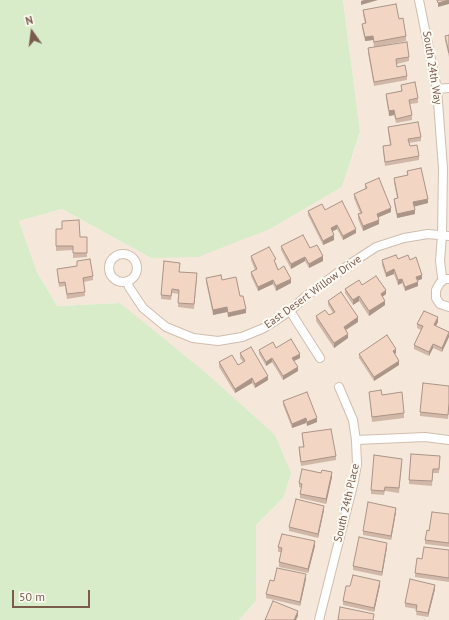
<!DOCTYPE html>
<style>
body{margin:0}
#map{position:relative;width:449px;height:620px;overflow:hidden;background:#fdf6ec;font-family:"PT Sans",sans-serif}
canvas{display:block}
.north{position:absolute;left:12px;top:12px;width:40px;height:40px;-webkit-text-stroke:3px #fffaf3;paint-order:stroke;rotate:346deg;font-size:11px;font-weight:700;line-height:16px;text-align:center;color:#7a5c4d}
.north::after{content:'';display:block;margin:auto;width:14px;height:18px;background:#7a5c4d;clip-path:polygon(50% 0,100% 100%,50% 72%,0 100%)}
.scale{position:absolute;left:12px;top:590px;width:78px;height:18px;box-sizing:border-box;border:2px solid #7a5c4d;border-top:0;padding-left:5px;font-size:12px;line-height:14px;white-space:nowrap;color:#7a5c4d;-webkit-text-stroke:3px #fffaf3;paint-order:stroke}
</style>
<div id="map">
<canvas width="449" height="620"></canvas>
<div class="north">N</div>
<div class="scale">50 m</div>
</div>
<script>
const ctx = document.querySelector('canvas').getContext('2d');
ctx.lineJoin = 'round';
function paint(path, color) { ctx.fillStyle = color; ctx.fill(path, 'evenodd'); }
const shape = rows => new Path2D(rows.map(r => 'M' + r).join(''));
function strokePath(path, color, width, dash) { ctx.strokeStyle = color; ctx.lineWidth = width; ctx.lineCap = dash ? 'butt' : 'round'; ctx.setLineDash(dash || []); ctx.stroke(path); }
function drawText(font, color, halo, rows, align = 'center') {
  ctx.font = font + ' "PT Sans",sans-serif'; ctx.lineWidth = 4; ctx.setLineDash([]); ctx.textBaseline = 'middle'; ctx.strokeStyle = halo; ctx.fillStyle = color; for (const [text, x, y, turn = 0] of rows) {
    ctx.save(); ctx.translate(x, y); ctx.rotate((+turn || 0) * Math.PI / 180); ctx.textAlign = isNaN(turn) ? turn : align; if (halo) ctx.strokeText(text, 0, 0); ctx.fillText(text, 0, 0); ctx.restore();
  }
}
const residential = shape([
 [343,0,449,0,449,620,239,620,256,601,256,525,283,498,120,303,57,306,37,272,19,221,62,209,151,258,270,229,342,187,360,133]
]);
const green = shape([
 [0,0,343,0,360,132,342,187,270,229,198,257,151,258,62,209,19,221,37,272,57,306,120,303,206,373,275,435,291,473,283,498,256,525,256,601,239,620,0,620]
]);
const street = shape([
 [419,0,437,89,443,168,442,235,440,261,442,277,443,280],
 [437,89,449,88],
 '109 268a14 14 0 1 1 28 0a14 14 0 1 1-28 0Z',
 [449,279,445,279,440,283,436,290,436,298,440,304,449,307],
 [127,281,129,287,143,308,166,327,193,338,218,341,242,337,264,328,290,311,306,296,347,266,376,247,404,238,428,234,449,236],
 [290,311,320,358],
 [356,440,425,437,449,440],
 [319,620,354,481,357,464,356,440,353,420,339,387]
]);
const wall = shape([
 [363,10,399,19,406,36,406,41,374,47,373,40,365,41,362,28,362,24,365,24,363,14],
 [449,35,449,57,445,40,445,36],
 [368,48,409,57,409,61,397,64,397,67,407,76,407,80,374,86,368,53],
 [401,85,418,98,418,103,410,104,412,115,412,120,396,123,394,115,389,116,386,98,386,94,401,91],
 [388,127,421,137,421,141,409,143,410,146,419,156,419,160,385,166,383,150,383,146,390,145,388,131],
 [407,171,428,203,414,206,415,214,397,218,394,203,394,199,397,198,394,183,394,178,407,175],
 [365,184,391,212,378,217,379,224,363,231,358,219,358,214,360,213,354,198,354,194,365,189],
 [325,210,356,233,343,240,337,229,332,232,334,240,323,245,308,215,308,211],
 [56,229,80,237,87,237,87,257,73,258,73,250,56,251],
 [281,246,310,248,323,261,309,268,305,261,291,269,281,250],
 [251,256,276,263,278,270,291,283,276,291,273,284,258,291,251,276,251,272,255,270,251,260],
 [398,259,410,260,422,279,417,281,418,286,405,291,402,283,398,285,394,274,386,277,382,265,382,260],
 [77,261,93,276,93,280,84,282,85,296,67,299,65,286,59,287,57,269,77,266],
 [180,272,197,278,194,309,178,307,179,294,172,293,171,300,161,299,161,295],
 [206,278,222,280,240,296,246,313,228,317,227,312,213,315,206,282],
 [362,285,386,294,382,297,385,305,369,316,359,301,353,305,345,293,345,289],
 [328,301,358,322,346,330,348,338,334,348,316,321,316,316,329,315,333,313,328,305],
 [438,322,436,326,449,332,442,352,433,348,429,356,414,349,414,345,421,330,417,328,417,324],
 [276,348,300,358,294,361,298,371,283,380,272,362,266,366,259,354,259,350],
 [240,353,268,380,255,388,252,383,235,393,219,367,219,362,238,365,243,362,240,358],
 [396,353,395,354,399,365,374,381,359,358,359,354],
 [449,386,449,407,448,419,420,416,420,412],
 [369,392,382,395,404,413,404,418,372,422],
 [283,401,317,422,307,426,306,423,292,428,283,405],
 [302,433,336,456,336,460,301,466,299,452,299,447,303,447],
 [440,460,439,473,433,473,432,486,409,484,409,480],
 [402,463,399,493,385,491,384,495,371,494,371,490],
 [332,477,326,504,300,498,300,494,302,488,299,487,299,483],
 [324,510,318,538,289,531,289,527],
 [396,512,391,540,363,535,363,531],
 [449,514,449,547,425,544,425,540,429,531],
 [315,546,308,573,279,567,279,562,281,552,278,552,278,547],
 [387,547,382,576,353,570,353,566],
 [449,550,449,582,415,577,415,573,422,559],
 [306,579,300,606,266,598,266,594,274,581],
 [380,585,374,612,343,605,343,601,350,586],
 [435,589,428,617,416,615,417,609,405,607,405,603]
]);
const shadedWall = shape([
 [364,0,378,0,361,5,361,1],
 [449,0,449,4,438,7,438,3],
 [373,36,373,40,365,41,365,37],
 [394,110,394,115,389,116,389,111],
 [428,199,428,203,413,207,413,202],
 [391,208,391,212,377,218,377,214],
 [415,210,415,214,397,218,397,214],
 [379,220,379,224,363,231,363,226],
 [337,225,337,229,331,232,331,228],
 [356,229,356,233,343,240,343,236],
 [334,235,334,240,323,245,323,241],
 [323,256,323,261,309,268,309,264],
 [305,257,305,261,291,269,291,264],
 [394,269,394,274,386,277,386,273],
 [422,275,422,279,416,281,416,277],
 [291,279,291,283,276,291,276,286],
 [402,279,402,283,398,285,398,280],
 [273,280,273,284,258,291,258,287],
 [418,282,418,286,405,291,405,287],
 [386,290,386,294,381,298,381,294],
 [359,296,359,301,353,305,353,300],
 [385,301,385,305,369,316,369,311],
 [227,307,227,312,213,315,213,310],
 [246,309,246,313,228,317,228,313],
 [358,317,358,322,344,331,344,327],
 [438,317,438,322,434,329,434,325],
 [449,333,449,337,442,352,442,348],
 [348,334,348,338,334,348,334,343],
 [433,344,433,348,429,356,429,352],
 [396,349,396,353,393,355,393,351],
 [300,354,300,358,292,362,292,358],
 [272,358,272,362,266,366,266,362],
 [399,361,399,365,374,381,374,377],
 [298,367,298,371,283,380,283,376],
 [268,376,268,380,255,388,255,384],
 [252,378,252,383,235,393,235,389],
 [306,418,306,423,292,428,292,424],
 [317,418,317,422,307,426,307,422],
 [332,472,332,477,326,504,326,499],
 [324,506,324,510,318,538,318,534],
 [396,508,396,512,391,540,391,536],
 [315,541,315,546,308,573,308,569],
 [387,543,387,547,382,576,382,572],
 [306,574,306,579,300,606,300,602],
 [380,581,380,585,374,612,374,608],
 [435,585,435,589,428,617,428,613],
 [298,611,298,616,296,620,294,620]
]);
const building = shape([
 [437,0,449,0,438,3,437,0],
 [396,4,399,19,403,18,406,36,374,42,373,36,365,37,362,24,366,23,363,10,396,4],
 [449,35,449,53,445,36,449,35],
 [407,42,409,57,396,59,397,67,405,65,407,76,374,82,368,48,407,42],
 [415,82,418,98,409,100,412,115,396,119,394,110,389,111,386,94,402,91,401,85,415,82],
 [418,122,421,137,408,139,410,146,417,145,419,156,385,162,383,146,391,145,388,127,418,122],
 [421,168,428,199,413,202,415,210,397,214,394,199,398,198,394,178,408,175,407,171,421,168],
 [379,178,391,208,377,214,379,220,363,226,358,214,362,213,354,194,367,188,365,184,379,178],
 [342,201,356,229,343,236,337,225,331,228,334,235,323,241,308,211,322,204,325,210,342,201],
 [79,220,80,237,87,237,87,253,73,253,73,246,56,246,56,229,62,229,62,221,79,220],
 [303,235,310,248,317,245,323,256,309,264,305,257,291,264,281,246,303,235],
 [269,247,276,259,274,260,278,270,284,266,291,279,276,286,273,280,258,287,251,272,257,269,251,256,269,247],
 [396,255,398,259,408,255,410,260,416,257,422,275,416,277,418,282,405,287,402,279,398,280,394,269,386,273,382,260,396,255],
 [90,259,93,276,83,278,85,292,67,294,65,282,59,283,57,269,77,266,77,261,90,259],
 [164,261,180,263,179,272,197,273,194,304,178,303,179,290,172,289,171,296,161,295,164,261],
 [221,275,222,280,236,277,240,296,243,296,246,309,228,313,227,307,213,310,206,278,221,275],
 [376,276,386,290,381,294,385,301,369,311,359,296,353,300,345,289,359,280,362,285,376,276],
 [341,292,358,317,344,327,348,334,334,343,316,316,325,310,329,315,335,312,328,301,341,292],
 [424,311,438,317,434,325,449,332,442,348,433,344,429,352,414,345,423,326,417,324,424,311],
 [387,335,396,349,393,351,399,361,374,377,359,354,387,335],
 [291,339,300,354,292,358,298,367,283,376,272,358,266,362,259,350,273,342,276,348,291,339],
 [251,347,268,376,255,384,252,378,235,389,219,362,232,355,238,365,245,361,240,353,251,347],
 [423,383,449,386,449,403,448,415,420,412,423,383],
 [381,390,382,395,402,392,404,413,372,417,369,392,381,390],
 [307,392,317,418,307,422,306,418,292,424,283,401,307,392],
 [331,429,336,456,301,462,299,447,304,447,302,433,331,429],
 [411,454,440,456,439,469,433,469,432,481,409,480,411,454],
 [374,455,402,459,399,488,385,487,384,491,371,490,374,455],
 [302,469,321,473,322,470,332,472,326,499,300,494,302,484,299,483,302,469],
 [296,499,324,506,318,534,289,527,296,499],
 [368,502,396,508,391,536,363,531,368,502],
 [432,512,449,514,449,543,425,540,427,530,429,531,432,512],
 [282,534,315,541,308,569,279,562,282,548,278,547,282,534],
 [359,537,387,543,382,572,353,566,359,537],
 [424,547,449,550,449,578,415,573,417,558,422,559,424,547],
 [277,568,306,574,300,602,266,594,270,580,274,581,277,568],
 [353,575,380,581,374,608,343,601,346,586,350,586,353,575],
 [410,579,435,585,428,613,416,611,417,605,405,603,410,579],
 [273,601,298,611,294,620,265,620,273,601],
 [340,607,374,614,373,620,338,620,340,607]
]);
const streetNames = [
 ["South 24th Way",432,68,81],
 ["East Desert Willow Drive",313,292,-36],
 ["South 24th Place",347,503,-77]
];
paint(residential, '#f5e8da');
paint(green, '#d8ecc9');
strokePath(street, '#d1beb0', 10);
strokePath(street, '#fff', 8);
paint(wall, '#d1b7a8');
paint(shadedWall, '#aa9588');
paint(building, '#f3d5c3');
strokePath(building, '#aa9588', 1);
drawText('11px', '#7a5c4d', '#fffaf3', streetNames);
</script>
